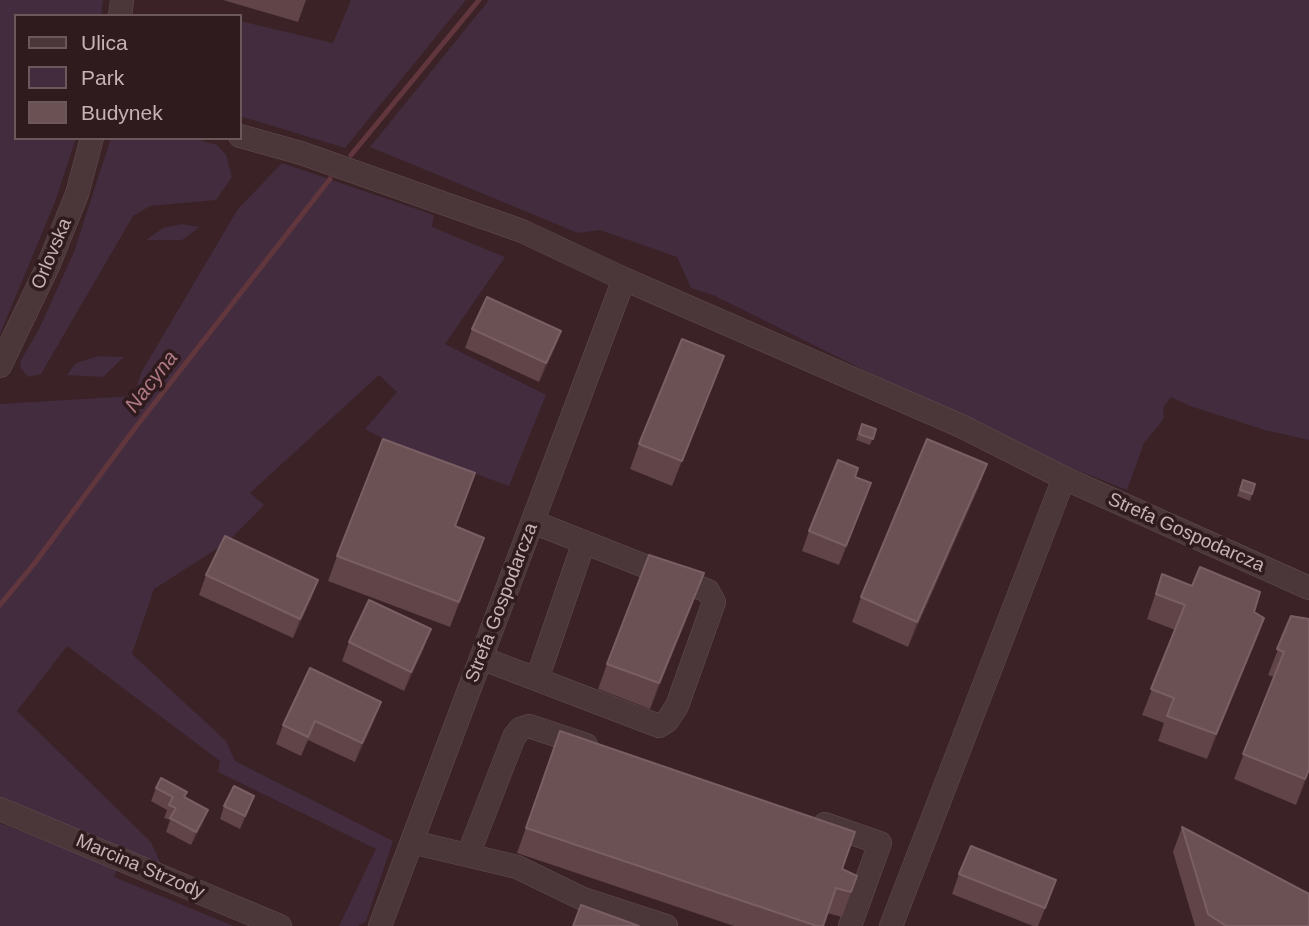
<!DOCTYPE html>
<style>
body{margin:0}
#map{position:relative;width:1309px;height:926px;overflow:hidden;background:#3a2226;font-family:Arial,sans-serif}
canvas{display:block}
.legend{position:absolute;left:14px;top:14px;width:228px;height:126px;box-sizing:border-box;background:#2f1b1e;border:2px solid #6c575a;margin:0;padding:9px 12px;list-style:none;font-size:21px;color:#c7b1b4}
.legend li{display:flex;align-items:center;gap:14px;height:35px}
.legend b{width:35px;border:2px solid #6c575a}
</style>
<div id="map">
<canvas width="1309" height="926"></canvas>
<ul class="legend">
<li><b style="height:9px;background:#4b3639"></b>Ulica</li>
<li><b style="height:19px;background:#432c3e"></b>Park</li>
<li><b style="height:19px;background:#6b5054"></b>Budynek</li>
</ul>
</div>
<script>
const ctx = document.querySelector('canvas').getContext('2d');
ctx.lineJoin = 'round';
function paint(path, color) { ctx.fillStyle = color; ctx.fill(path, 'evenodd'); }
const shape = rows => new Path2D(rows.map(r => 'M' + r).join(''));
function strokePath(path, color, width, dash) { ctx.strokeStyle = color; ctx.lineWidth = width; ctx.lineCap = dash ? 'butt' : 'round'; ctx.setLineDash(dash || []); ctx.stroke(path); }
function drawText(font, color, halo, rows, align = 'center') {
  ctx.font = font + ' Arial,sans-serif'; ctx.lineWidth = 7; ctx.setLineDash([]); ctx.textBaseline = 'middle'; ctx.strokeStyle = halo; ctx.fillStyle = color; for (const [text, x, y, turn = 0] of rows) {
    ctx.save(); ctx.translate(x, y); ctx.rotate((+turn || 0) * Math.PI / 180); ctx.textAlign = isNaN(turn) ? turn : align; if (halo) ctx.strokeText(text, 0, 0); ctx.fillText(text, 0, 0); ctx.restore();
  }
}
const green = shape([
 [0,0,103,0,101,16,16,16,16,138,76,138,55,202,0,334],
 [351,0,466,0,345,148,240,116,240,21,333,43],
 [489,0,1309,0,1309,440,1265,430,1190,406,1171,397,1163,408,1164,418,1159,425,1144,443,1127,490,1019,447,713,295,691,288,677,257,600,230,578,233,370,147],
 [111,138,193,138,217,145,226,155,232,177,216,200,150,206,133,216,41,374,28,377,21,368,20,362,40,327,74,252],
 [282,163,434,215,432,227,505,257,445,344,546,395,509,486,391,443,365,429,397,392,379,375,250,493,264,505,229,541,154,589,132,654,226,741,235,761,393,841,366,921,358,926,339,926,376,849,218,772,220,761,67,646,17,711,151,842,167,878,0,803,0,404,133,396,142,371,238,209],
 [182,224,200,227,182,240,146,240,163,228],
 [99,356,124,357,103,377,67,375,76,363],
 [0,823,118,868,114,877,234,926,0,926]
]);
const stream = shape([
 [351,155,479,0],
 [0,605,34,564,135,428,330,179]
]);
const minor = shape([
 [120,16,122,0],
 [240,136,301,153,522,231,624,279,961,426,1064,478,1309,588],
 [0,366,48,266,77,194,92,138],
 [481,658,659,726,667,721,677,706,714,602,708,591,533,522],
 [537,679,584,542],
 [0,809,280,926],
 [825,824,880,843,850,926],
 [412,842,517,867,583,899,666,926],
 [468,855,514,737,520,729,529,726,586,745],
 [380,926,624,279],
 [891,926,1064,478]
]);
const wall = shape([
 [223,0,306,0,298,22],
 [472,329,561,331,554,350,539,382,465,348],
 [724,356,672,486,630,469,639,444],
 [862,424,876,429,870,445,856,440],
 [987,464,978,489,908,647,852,622,861,597],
 [855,477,864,503,839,565,802,551,809,531],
 [1243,480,1255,484,1250,501,1237,496],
 [455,527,484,538,450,627,328,581,337,556],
 [1162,574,1254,612,1264,618,1255,643,1207,759,1158,741,1164,723,1142,715,1175,630,1147,619],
 [206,575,318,580,311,599,293,638,199,595],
 [695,598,650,709,598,689,607,664],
 [1291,616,1309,772,1296,805,1234,779,1274,677,1268,675],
 [349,642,424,648,404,691,342,661],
 [310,668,374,721,355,762,308,740,301,756,276,744,283,725],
 [560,731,857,876,842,917,827,913,823,926,734,926,517,853],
 [156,788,185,797,203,823,191,845,166,832,170,820,164,818,167,810,151,801],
 [254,796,249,809,240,829,220,819,224,806],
 [1182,827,1309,926,1195,926,1173,852],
 [959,874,1049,899,1038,926,1033,926,952,894]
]);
const shadedWall = shape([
 [561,331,554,350,539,382,546,363],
 [724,356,715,381,672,486],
 [987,464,978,489,908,647,917,622],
 [871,483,864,503,839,565,846,546],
 [704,573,695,598,650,709,659,683],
 [318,580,311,599,293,638,300,619],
 [1264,618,1255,643,1207,759,1216,734],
 [431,629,424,648,404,691,411,672],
 [381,702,374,721,355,762,362,743],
 [1309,769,1309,772,1296,805,1305,779],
 [254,796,249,809,240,829,245,816],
 [208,810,203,823,191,845,196,832]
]);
const building = shape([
 [487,297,561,331,546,363,472,329,487,297],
 [682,339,724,356,682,461,639,444,682,339],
 [862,424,876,429,873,439,859,434,862,424],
 [383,439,475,473,455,526,484,538,459,602,337,556,383,439],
 [927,439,987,464,917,622,861,597,927,439],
 [838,460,858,468,855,477,871,483,846,546,809,531,838,460],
 [1243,480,1255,484,1252,494,1240,490,1243,480],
 [225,536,318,580,300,619,206,575,225,536],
 [649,555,704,573,659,683,607,664,649,555],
 [1200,567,1260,592,1254,612,1264,618,1216,734,1167,716,1174,698,1151,689,1185,605,1156,594,1162,574,1192,586,1200,567],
 [369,600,431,629,411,672,349,642,369,600],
 [1291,616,1309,619,1309,769,1305,779,1243,754,1284,652,1277,649,1291,616],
 [310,668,381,702,362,743,315,721,308,737,283,725,310,668],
 [560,731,855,832,842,869,857,876,851,892,836,888,823,926,817,926,526,828,560,731],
 [161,778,187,792,184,797,208,810,196,832,170,818,176,808,169,805,173,797,156,788,161,778],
 [234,786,254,796,245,816,224,806,234,786],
 [1182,827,1309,894,1309,924,1308,926,1226,926,1208,914,1182,827],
 [971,846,1056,880,1045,908,959,874,971,846],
 [581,905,639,926,573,926,581,905]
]);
const streetNames = [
 ["Orlovska",52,254,-67],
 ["Strefa Gospodarcza",1186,533,24],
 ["Strefa Gospodarcza",502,603,-69],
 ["Marcina Strzody",140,867,23]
];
const waterNames = [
 ["Nacyna",152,382,-52]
];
paint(green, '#432c3e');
strokePath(stream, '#61363d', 5);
strokePath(minor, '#624e51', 24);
strokePath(minor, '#4b3639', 23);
paint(wall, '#604448');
paint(shadedWall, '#4c3236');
paint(building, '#6b5054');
strokePath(building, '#795f63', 2);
drawText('19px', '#c7b1b4', '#2f1b1e', streetNames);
drawText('italic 21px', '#ae7982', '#2f1b1e', waterNames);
</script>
